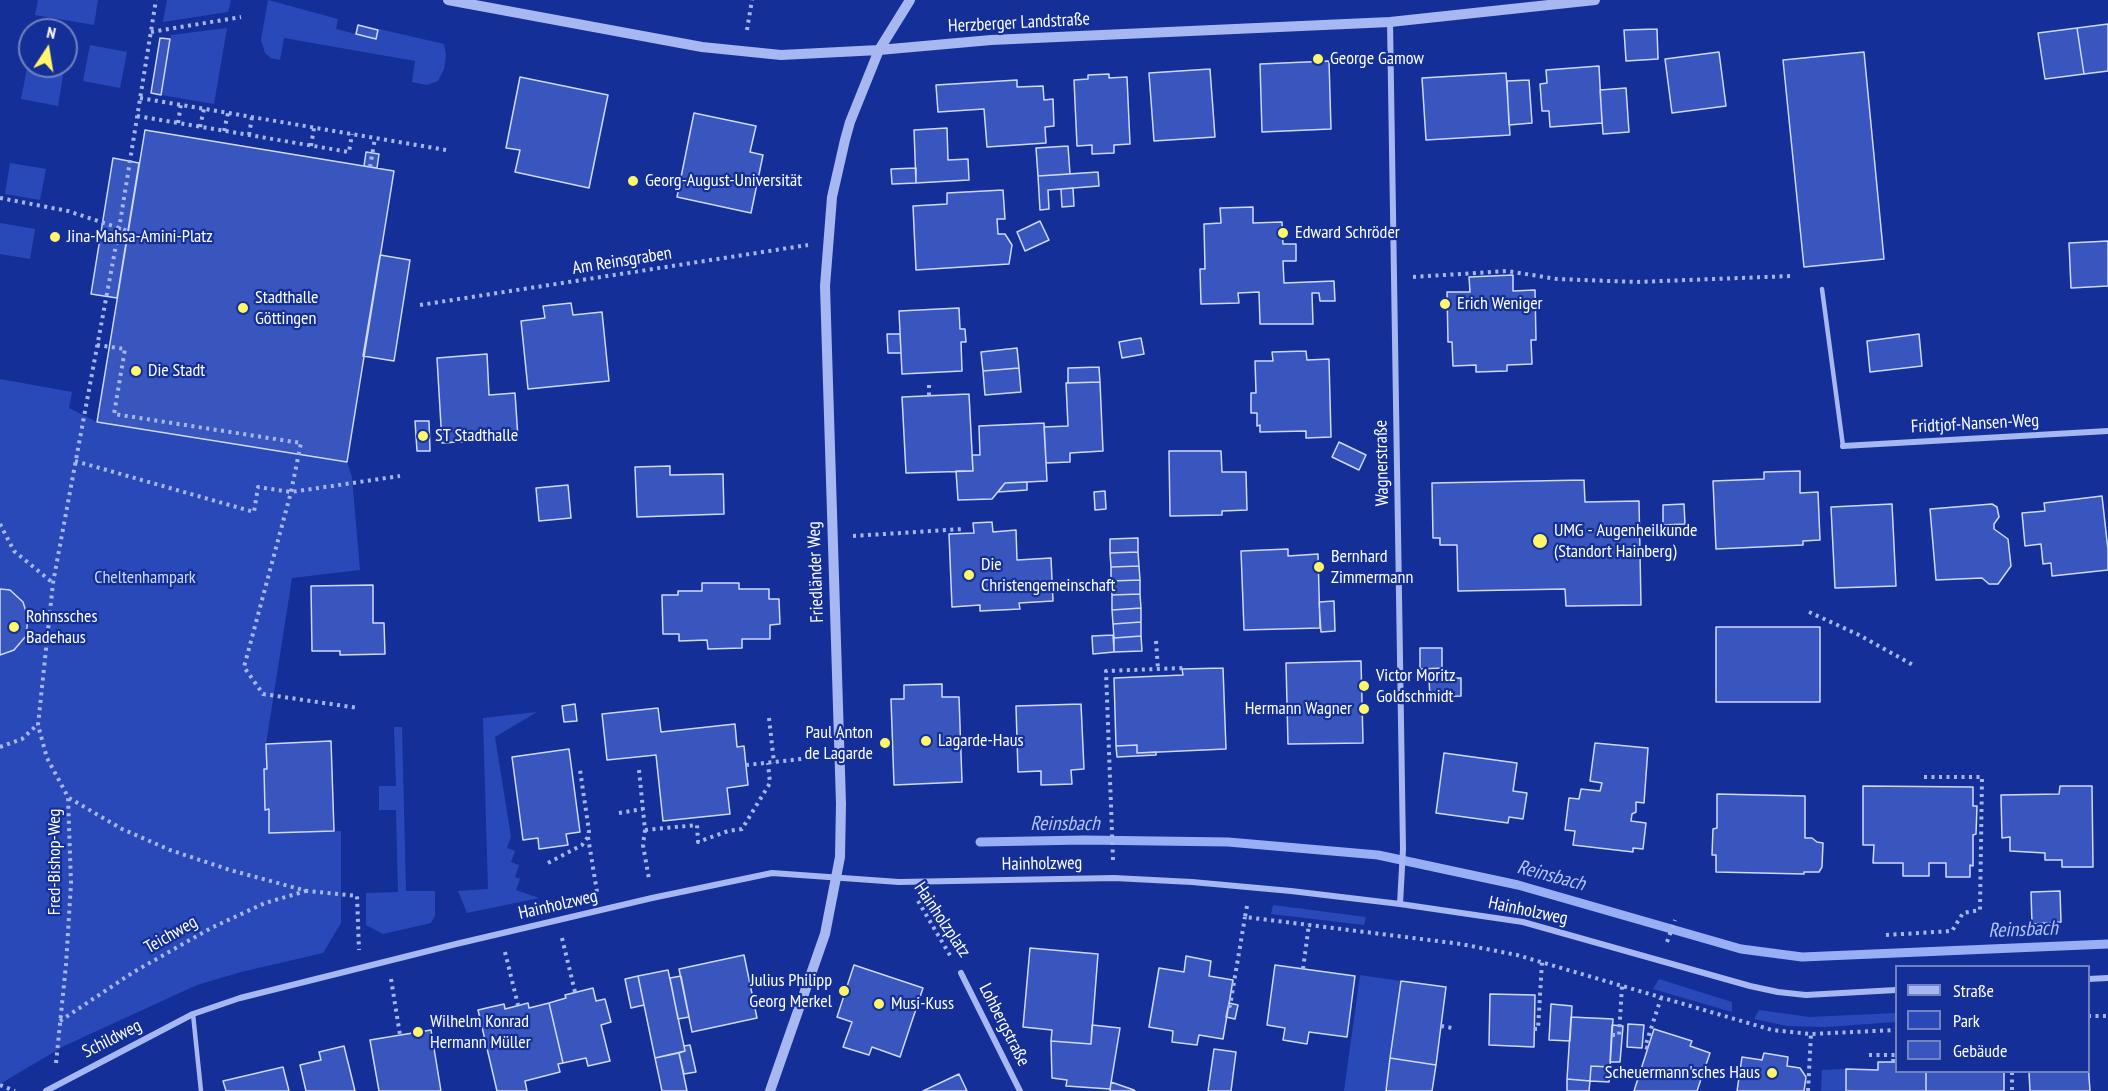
<!DOCTYPE html>
<meta charset="utf-8">
<style>
body{margin:0}
#map{position:relative;width:2108px;height:1091px;overflow:hidden;background:#143098;font-family:"PT Sans Narrow",sans-serif}
canvas{display:block}
.legend{position:absolute;left:1895px;top:965px;width:195px;height:108px;box-sizing:border-box;background:#143098;border:2px solid #7283c1;margin:0;padding:8px 10px;list-style:none;font-size:18px;color:#fff}
.legend li{display:flex;align-items:center;gap:12px;height:30px}
.legend b{width:30px;border:2px solid #7283c1}
.north{position:absolute;left:18px;top:18px;width:60px;height:60px;box-sizing:border-box;background:#143098;border:2px solid #7283c1;border-radius:50%;rotate:12deg;font-size:16px;font-weight:700;line-height:24px;text-align:center;color:#fff}
.north::after{content:'';display:block;margin:auto;width:21px;height:27px;background:#fff668;clip-path:polygon(50% 0,100% 100%,50% 72%,0 100%)}
</style>
<div id="map">
<canvas width="2108" height="1091"></canvas>
<ul class="legend">
<li><b style="height:8px;background:#a7b7f2"></b>Straße</li>
<li><b style="height:16px;background:#2a49b8"></b>Park</li>
<li><b style="height:16px;background:#3856be"></b>Gebäude</li>
</ul>
<div class="north">N</div>
</div>
<script>
const ctx = document.querySelector('canvas').getContext('2d');
ctx.lineJoin = 'round';
function paint(path, color) { ctx.fillStyle = color; ctx.fill(path, 'evenodd'); }
const shape = rows => new Path2D(rows.map(r => 'M' + r).join(''));
function strokePath(path, color, width, dash) { ctx.strokeStyle = color; ctx.lineWidth = width; ctx.lineCap = dash ? 'butt' : 'round'; ctx.setLineDash(dash || []); ctx.stroke(path); }
function drawText(font, color, halo, rows, align = 'center') {
  ctx.font = font + ' "PT Sans Narrow",sans-serif'; ctx.lineWidth = 4.5; ctx.setLineDash([]); ctx.textBaseline = 'middle'; ctx.strokeStyle = halo; ctx.fillStyle = color; for (const [text, x, y, turn = 0] of rows) {
    ctx.save(); ctx.translate(x, y); ctx.rotate((+turn || 0) * Math.PI / 180); ctx.textAlign = isNaN(turn) ? turn : align; if (halo) ctx.strokeText(text, 0, 0); ctx.fillText(text, 0, 0); ctx.restore();
  }
}
const green = shape([
 [38,0,98,0,94,25,35,15],
 [167,0,231,0,228,12,163,22],
 [268,0,338,19,336,29,376,39,379,29,444,44,446,55,444,69,438,81,427,85,412,82,415,61,284,38,280,60,271,58,265,53,261,40],
 [227,28,214,104,161,95,171,35],
 [90,45,127,52,120,88,83,81],
 [28,63,30,66,47,66,64,69,58,106,21,99],
 [10,163,46,169,40,200,5,194],
 [0,223,35,229,30,259,0,254],
 [0,379,72,392,69,408,97,422,347,462,352,477,360,570,292,578,266,744,267,769,264,769,265,809,269,809,269,833,341,831,341,923,323,953,241,972,197,985,64,1046,0,1084],
 [537,712,495,737,511,837,507,848,515,851,511,862,519,865,515,877,520,879,516,890,539,898,467,913,458,891,488,889,483,718],
 [394,727,402,727,406,891,435,891,435,916,431,923,383,934,366,925,366,893,398,892,396,810,379,810,379,786,396,786],
 [1273,905,1366,917,1364,925,1271,914],
 [1360,975,1401,981,1386,1091,1344,1091],
 [1659,979,1732,1002,1732,1012,1653,989],
 [1759,1010,1809,1017,1896,1013,1896,1022,1826,1027,1787,1026,1754,1019],
 [1846,1069,1846,1091,1821,1091,1822,1070]
]);
const stream = shape([
 [980,842,1084,840,1228,842,1378,855,1518,885,1741,949,1802,957,2108,944]
]);
const building = shape([
 [2108,24,2108,71,2084,74,2077,28,2108,24],
 [358,25,378,30,376,39,356,34,358,25],
 [2077,28,2084,74,2045,79,2038,33,2077,28],
 [1657,29,1658,59,1626,61,1624,30,1657,29],
 [160,38,170,39,161,95,151,93,160,38],
 [1719,52,1726,106,1672,113,1665,59,1719,52],
 [1864,52,1884,259,1804,267,1783,60,1864,52],
 [1329,61,1331,129,1262,132,1260,64,1329,61],
 [1599,66,1602,123,1550,127,1549,111,1542,111,1540,84,1547,83,1546,70,1599,66],
 [1210,69,1215,137,1154,141,1149,73,1210,69],
 [1506,73,1510,135,1426,140,1422,78,1506,73],
 [1109,74,1109,78,1127,77,1130,144,1114,145,1114,153,1092,154,1092,145,1077,146,1074,80,1088,79,1088,75,1109,74],
 [520,77,608,95,589,188,515,172,520,150,506,148,520,77],
 [1017,80,1017,87,1043,86,1044,100,1053,99,1054,126,1045,127,1046,143,987,147,984,109,938,112,936,85,1017,80],
 [1529,80,1532,123,1509,125,1507,81,1529,80],
 [1626,88,1629,132,1603,134,1600,90,1626,88],
 [694,113,756,126,750,152,763,155,751,213,677,197,694,113],
 [947,128,948,160,968,159,969,180,916,183,914,130,947,128],
 [145,130,394,171,347,462,97,422,145,130],
 [1068,146,1070,174,1038,176,1036,148,1068,146],
 [366,152,379,154,377,168,364,166,366,152],
 [113,158,139,163,117,298,91,294,113,158],
 [916,168,916,183,892,184,891,169,916,168],
 [1098,172,1099,186,1048,190,1049,209,1040,210,1038,176,1098,172],
 [1073,188,1074,206,1062,207,1061,189,1073,188],
 [1003,190,1005,219,997,219,998,234,1005,234,1012,245,1009,264,916,270,913,206,947,204,947,193,1003,190],
 [1253,207,1253,223,1282,222,1283,244,1296,244,1296,261,1283,261,1284,283,1334,281,1335,301,1320,301,1319,293,1312,293,1313,324,1260,324,1259,292,1238,293,1239,303,1201,304,1200,269,1205,269,1204,224,1221,223,1220,208,1253,207],
 [1040,221,1049,240,1025,251,1017,232,1040,221],
 [2108,241,2108,286,2071,288,2069,243,2108,241],
 [380,255,410,260,394,361,363,356,380,255],
 [1513,275,1513,291,1535,290,1536,340,1531,340,1532,364,1507,365,1507,371,1476,372,1476,365,1453,366,1452,342,1448,342,1447,292,1470,292,1469,277,1513,275],
 [571,303,573,315,602,312,609,381,528,389,521,321,545,318,543,306,571,303],
 [959,308,960,329,965,329,966,342,961,342,962,371,902,374,899,311,959,308],
 [887,334,900,334,901,353,888,353,887,334],
 [1919,334,1922,366,1870,372,1867,341,1919,334],
 [1141,338,1144,354,1122,358,1119,342,1141,338],
 [1017,348,1019,368,983,371,981,352,1017,348],
 [1306,351,1307,360,1329,359,1331,437,1306,438,1306,431,1260,432,1260,425,1257,426,1257,413,1251,413,1251,393,1256,393,1255,361,1273,361,1272,352,1306,351],
 [487,354,489,395,515,393,518,438,442,443,437,358,487,354],
 [1099,367,1100,382,1068,383,1068,368,1099,367],
 [1019,368,1021,392,985,395,983,371,1019,368],
 [1100,382,1103,451,1070,453,1070,462,1046,463,1044,427,1068,426,1066,383,1100,382],
 [969,394,973,471,906,473,902,397,969,394],
 [415,421,429,421,430,451,417,451,415,421],
 [1044,423,1047,481,1005,483,992,499,958,500,956,471,973,471,972,455,980,455,979,426,1044,423],
 [1339,442,1366,455,1359,470,1332,457,1339,442],
 [1169,451,1221,451,1222,472,1246,472,1247,510,1222,511,1222,515,1170,516,1169,451],
 [670,466,670,475,723,474,724,514,637,517,635,467,670,466],
 [1800,471,1800,493,1818,492,1820,540,1803,541,1803,545,1716,549,1713,481,1764,479,1764,472,1800,471],
 [1584,480,1585,502,1639,501,1641,605,1566,606,1565,589,1458,591,1457,545,1440,545,1440,538,1433,538,1432,483,1584,480],
 [1027,482,1027,490,998,492,1005,483,1027,482],
 [568,485,571,518,539,521,536,488,568,485],
 [1105,491,1106,509,1095,510,1094,492,1105,491],
 [2102,496,2108,550,2108,570,2052,576,2051,563,2043,564,2041,544,2025,546,2022,513,2045,511,2044,503,2102,496],
 [1684,504,1685,524,1663,525,1663,505,1684,504],
 [1892,504,1896,586,1835,588,1831,507,1892,504],
 [1992,504,1997,507,1999,517,1994,524,1994,529,2008,539,2011,566,1998,584,1989,584,1982,578,1936,580,1930,509,1992,504],
 [992,522,993,532,1016,530,1017,560,1051,558,1053,601,1019,603,1020,609,980,611,980,605,952,607,949,534,974,533,973,523,992,522],
 [1138,538,1138,552,1110,553,1110,539,1138,538],
 [1288,549,1288,556,1318,554,1320,628,1244,630,1241,551,1288,549],
 [1138,552,1139,566,1111,567,1110,553,1138,552],
 [1139,566,1140,580,1111,581,1111,567,1139,566],
 [1140,580,1140,594,1112,595,1111,581,1140,580],
 [702,583,739,583,739,589,769,589,769,599,779,599,780,624,770,625,770,639,742,639,742,648,708,649,707,640,679,641,679,634,663,634,662,595,678,595,678,591,702,591,702,583],
 [373,585,373,623,384,623,385,654,340,655,340,651,312,651,311,586,373,585],
 [0,589,10,590,23,602,28,618,26,636,14,650,0,655,0,589],
 [1140,594,1141,608,1112,610,1112,595,1140,594],
 [1334,601,1335,631,1321,632,1319,602,1334,601],
 [1141,608,1141,622,1113,624,1112,610,1141,608],
 [1141,622,1141,636,1114,638,1113,624,1141,622],
 [1716,627,1820,627,1820,702,1716,702,1716,627],
 [1113,635,1114,652,1093,654,1092,636,1113,635],
 [1141,636,1142,651,1114,652,1114,638,1141,636],
 [1420,648,1442,648,1442,668,1420,669,1420,648],
 [1361,661,1363,743,1288,744,1286,663,1361,661],
 [1223,668,1226,749,1137,753,1137,745,1116,746,1114,678,1183,675,1182,669,1223,668],
 [1461,678,1461,696,1430,697,1429,679,1461,678],
 [942,684,942,697,959,697,962,782,894,785,891,699,904,699,904,685,942,684],
 [575,704,577,721,564,722,562,706,575,704],
 [1081,704,1084,769,1071,770,1072,784,1041,785,1041,771,1018,772,1016,706,1081,704],
 [658,708,661,732,735,724,737,747,744,746,748,785,727,788,730,814,663,821,656,755,607,760,602,714,658,708],
 [331,741,334,831,269,833,269,809,265,810,264,769,267,769,266,744,331,741],
 [1595,743,1648,748,1644,803,1636,802,1636,812,1632,814,1631,821,1646,823,1643,849,1633,848,1633,852,1573,845,1575,831,1565,830,1569,798,1579,799,1581,789,1600,791,1602,783,1590,781,1595,743],
 [1137,745,1137,753,1156,752,1156,755,1117,757,1116,746,1137,745],
 [569,749,580,832,566,834,568,845,539,849,538,838,523,840,512,757,569,749],
 [1444,753,1517,763,1513,791,1527,793,1523,819,1509,817,1508,823,1436,813,1444,753],
 [1863,786,1973,787,1973,806,1977,806,1976,834,1973,835,1973,866,1970,865,1970,877,1946,877,1946,863,1929,863,1929,876,1903,876,1903,863,1873,863,1874,845,1863,845,1863,786],
 [2060,786,2092,786,2093,867,2062,867,2062,860,2045,860,2045,853,2010,851,2010,837,2002,838,2001,795,2059,794,2060,786],
 [1717,794,1805,796,1805,838,1812,838,1817,842,1823,843,1822,867,1819,872,1804,872,1804,874,1716,872,1716,855,1712,855,1713,829,1717,828,1717,794],
 [2060,891,2061,922,2032,924,2031,892,2060,891],
 [1030,948,1098,954,1091,1044,1051,1041,1052,1030,1023,1027,1030,948],
 [744,955,757,1018,692,1032,679,969,744,955],
 [1186,956,1211,961,1209,976,1233,980,1223,1039,1199,1035,1197,1045,1172,1042,1173,1031,1149,1027,1159,968,1184,972,1186,956],
 [854,965,923,988,900,1057,872,1047,869,1055,843,1047,852,1022,837,1017,854,965],
 [1275,965,1355,976,1347,1037,1309,1032,1307,1044,1283,1040,1285,1028,1267,1025,1275,965],
 [668,970,685,1051,655,1058,638,976,668,970],
 [638,976,644,1005,631,1008,625,979,638,976],
 [681,976,689,1017,678,1019,670,978,681,976],
 [1401,981,1446,987,1436,1065,1390,1058,1401,981],
 [593,988,596,1001,605,999,611,1022,601,1025,610,1061,588,1066,586,1058,563,1063,549,1003,566,998,565,995,593,988],
 [1490,994,1535,995,1534,1047,1489,1045,1490,994],
 [528,1003,529,1008,549,1003,563,1063,558,1064,560,1072,525,1081,527,1091,497,1091,478,1010,504,1004,505,1009,528,1003],
 [1229,1003,1238,1005,1235,1019,1226,1017,1229,1003],
 [1551,1004,1572,1006,1570,1041,1549,1040,1551,1004],
 [1571,1017,1613,1019,1610,1067,1591,1066,1590,1081,1567,1079,1571,1017],
 [1628,1024,1644,1025,1642,1048,1627,1047,1628,1024],
 [1092,1025,1120,1028,1110,1089,1066,1086,1067,1080,1052,1078,1051,1041,1091,1044,1092,1025],
 [1612,1025,1623,1026,1620,1062,1610,1062,1612,1025],
 [1654,1029,1692,1041,1690,1046,1710,1053,1697,1091,1634,1091,1654,1029],
 [431,1030,441,1091,379,1091,370,1040,431,1030],
 [690,1045,696,1072,684,1074,679,1053,685,1051,684,1046,690,1045],
 [344,1046,355,1091,306,1091,300,1065,321,1060,319,1052,344,1046],
 [1214,1049,1236,1052,1231,1091,1208,1091,1214,1049],
 [679,1053,687,1091,662,1091,655,1058,679,1053],
 [1764,1053,1788,1057,1787,1066,1800,1068,1806,1077,1804,1091,1737,1091,1742,1057,1762,1060,1764,1053],
 [1390,1058,1436,1065,1432,1091,1386,1091,1390,1058],
 [1878,1062,1896,1062,1896,1072,1926,1072,1926,1091,1846,1091,1846,1069,1878,1070,1878,1062],
 [2088,1062,2090,1091,2030,1091,2029,1072,2088,1072,2088,1062],
 [1591,1066,1610,1067,1609,1082,1590,1081,1591,1066],
 [283,1067,289,1091,226,1091,223,1081,283,1067],
 [1926,1072,2004,1072,2004,1091,1926,1091,1926,1072],
 [959,1074,967,1091,923,1091,959,1074],
 [1567,1079,1590,1081,1589,1091,1567,1091,1567,1079],
 [1111,1082,1134,1090,1135,1091,1110,1091,1111,1082]
]);
const path = shape([
 [747,30,752,0],
 [151,32,241,17],
 [140,98,446,150],
 [137,116,349,152,352,134],
 [178,123,181,104],
 [200,127,204,109],
 [224,131,228,113],
 [249,135,252,117],
 [311,146,314,128],
 [370,167,375,138],
 [0,198,68,211,128,231],
 [1413,277,1507,271,1557,279,1636,282,1792,276],
 [420,305,808,245],
 [97,345,125,349,114,414,301,443,291,492,244,667,263,694,358,708],
 [929,385,929,396],
 [75,461,254,512,258,487,291,492,400,476],
 [0,524,14,551,53,583],
 [853,536,963,529],
 [1809,612,1859,635,1913,665],
 [1156,641,1158,669],
 [769,718,774,763],
 [0,747,22,739,37,725],
 [746,765,820,757],
 [639,770,645,830,643,845,649,879],
 [69,798,122,829,170,850,230,870,307,891,357,896,359,950],
 [619,813,643,809],
 [645,830,697,825,698,842,728,831,742,829,770,783,768,763],
 [588,837,597,892],
 [1113,860,1106,671,1183,668],
 [548,863,582,845,588,837,589,831,580,770],
 [918,901,951,957],
 [1247,906,1245,917,1461,944,1517,955,1772,1030,1811,1034,1896,1030],
 [1886,935,1952,931,1963,913,1980,910,1982,777,1924,777],
 [562,938,575,992],
 [1667,942,1675,920],
 [505,952,518,1005],
 [1303,969,1309,924],
 [391,979,400,1035],
 [1228,1006,1230,1006,1245,917],
 [2088,1016,2108,1016],
 [60,1021,132,973,211,928,265,903,306,891],
 [1441,1026,1452,1028],
 [1534,1029,1538,1029,1542,962],
 [1612,1035,1619,1035,1622,986],
 [1648,1048,1645,1047,1661,998],
 [1869,1055,1896,1055],
 [1893,1062,1894,1055],
 [56,1063,66,965,71,883,68,797,47,758,38,725,53,583,119,229,156,0],
 [2012,1072,2012,1091],
 [0,1085,15,1091],
 [1808,1091,1811,1034]
]);
const service = shape([
 [1822,289,1843,446],
 [193,1014,201,1091]
]);
const minor = shape([
 [1390,22,1403,849,1400,904],
 [1843,446,2108,431],
 [961,973,1020,1091],
 [2088,979,2108,978],
 [46,1091,193,1014,240,998,456,944,652,898,772,873,899,882,1114,878,1192,882,1291,891,1400,904,1523,922,1750,986,1778,992,1806,995,1896,990]
]);
const tertiary = shape([
 [448,0,702,47,781,55,879,50,991,40,1390,22,1595,0],
 [770,1091,825,934,840,857,841,804,825,286,832,197,845,140,850,122,879,50,910,0]
]);
const markers = [
 [1318,59,6,"#fff668"],
 [633,181,6,"#fff668"],
 [1283,233,6,"#fff668"],
 [55,237,6,"#fff668"],
 [1445,304,6,"#fff668"],
 [243,308,6,"#fff668"],
 [136,371,6,"#fff668"],
 [423,436,6,"#fff668"],
 [1540,541,8,"#fff668"],
 [1319,567,6,"#fff668"],
 [969,575,6,"#fff668"],
 [14,627,6,"#fff668"],
 [1364,686,6,"#fff668"],
 [1364,709,6,"#fff668"],
 [926,741,6,"#fff668"],
 [885,743,6,"#fff668"],
 [844,991,6,"#fff668"],
 [879,1004,6,"#fff668"],
 [418,1032,6,"#fff668"],
 [1772,1073,6,"#fff668"]
];
const streetNames = [
 ["Herzberger Landstraße",1019,23,-3],
 ["Am Reinsgraben",622,261,-9],
 ["Fridtjof-Nansen-Weg",1975,424,-3],
 ["Wagnerstraße",1382,463,-91],
 ["Friedländer Weg",816,572,-92],
 ["Fred-Bishop-Weg",55,862,-90],
 ["Hainholzweg",1042,864,-1],
 ["Hainholzweg",558,905,-13],
 ["Hainholzweg",1528,911,12],
 ["Hainholzplatz",942,920,56],
 ["Teichweg",171,935,-30],
 ["Lohbergstraße",1004,1025,63],
 ["Schildweg",112,1039,-27]
];
const poiNames = [
 ["George Gamow",1330,59],
 ["Georg-August-Universität",645,181],
 ["Edward Schröder",1295,233],
 ["Jina-Mahsa-Amini-Platz",67,237],
 ["Stadthalle",255,298],
 ["Göttingen",255,319],
 ["Erich Weniger",1457,304],
 ["Die Stadt",148,371],
 ["ST Stadthalle",435,436],
 ["UMG - Augenheilkunde",1554,531],
 ["(Standort Hainberg)",1554,552],
 ["Bernhard",1331,557],
 ["Zimmermann",1331,578],
 ["Die",981,565],
 ["Christengemeinschaft",981,586],
 ["Rohnssches",26,617],
 ["Badehaus",26,638],
 ["Victor Moritz",1376,676],
 ["Goldschmidt",1376,697],
 ["Hermann Wagner",1352,709,"right"],
 ["Paul Anton",873,733,"right"],
 ["de Lagarde",873,754,"right"],
 ["Lagarde-Haus",938,741],
 ["Julius Philipp",832,981,"right"],
 ["Georg Merkel",832,1002,"right"],
 ["Musi-Kuss",891,1004],
 ["Wilhelm Konrad",430,1022],
 ["Hermann Müller",430,1043],
 ["Scheuermann'sches Haus",1760,1073,"right"]
];
const parkNames = [
 ["Cheltenhampark",145,578]
];
const waterNames = [
 ["Reinsbach",1065,824],
 ["Reinsbach",1551,876,15],
 ["Reinsbach",2023,930,-2]
];
paint(green, '#2a49b8');
strokePath(stream, '#99aff5', 9);
paint(building, '#3856be');
strokePath(building, '#ced9fd', 1.5);
strokePath(path, '#a7b7f2', 4, [3, 4.5]);
strokePath(service, '#a7b7f2', 4.5);
strokePath(minor, '#a7b7f2', 6);
strokePath(tertiary, '#a7b7f2', 10);
for (const [x, y, r, color] of markers) { const dot = new Path2D(); dot.arc(x, y, r, 0, 2 * Math.PI); ctx.fillStyle = color; ctx.fill(dot); strokePath(dot, '#143098', 2); }
drawText('18px', '#fff', '#143098', streetNames);
drawText('18px', '#fff', '#143098', poiNames, 'left');
drawText('18px', '#ced9fd', '#143098', parkNames);
drawText('italic 20px', '#b3c3f9', '#143098', waterNames);
</script>
